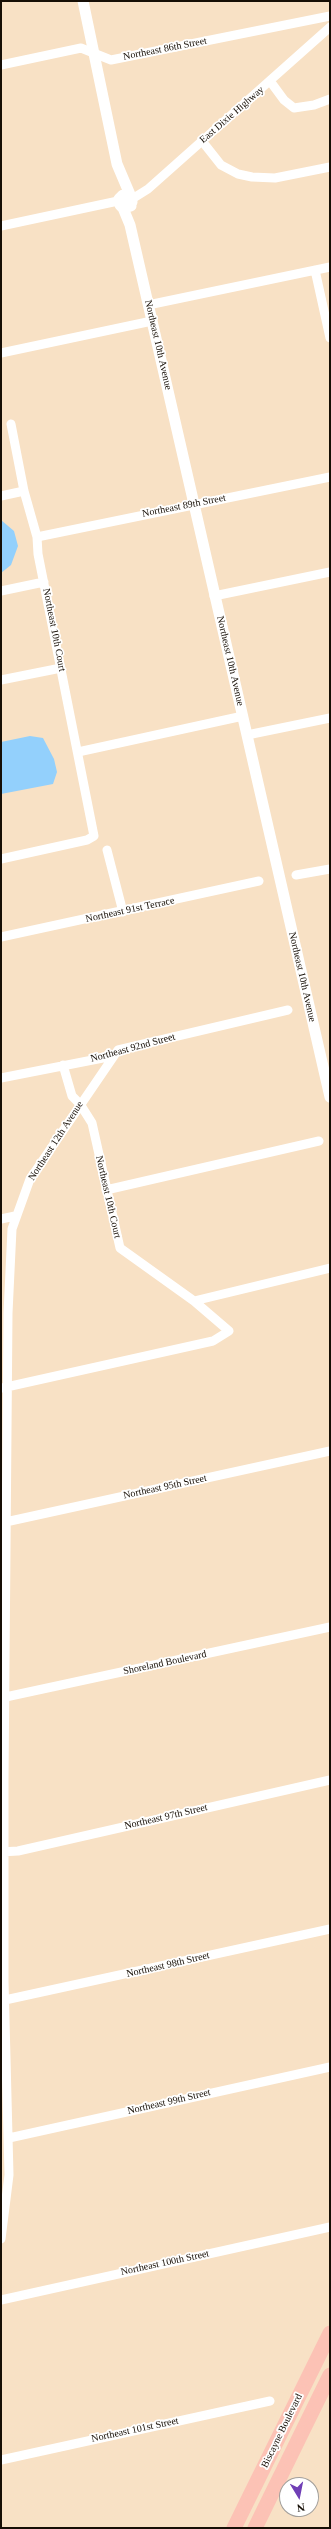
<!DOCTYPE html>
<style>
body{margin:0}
#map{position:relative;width:331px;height:2529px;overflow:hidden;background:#f8e1c5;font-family:"Times New Roman",serif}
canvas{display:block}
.frame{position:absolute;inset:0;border:2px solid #160e05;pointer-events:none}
.north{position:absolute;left:279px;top:2477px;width:40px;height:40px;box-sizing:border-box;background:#fff;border:1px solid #a29f9b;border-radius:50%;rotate:170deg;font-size:11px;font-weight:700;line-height:16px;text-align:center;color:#160e05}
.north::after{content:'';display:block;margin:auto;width:14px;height:18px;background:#703fb6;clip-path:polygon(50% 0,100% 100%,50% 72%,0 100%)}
</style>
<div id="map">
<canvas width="331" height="2529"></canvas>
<div class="frame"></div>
<div class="north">N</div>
</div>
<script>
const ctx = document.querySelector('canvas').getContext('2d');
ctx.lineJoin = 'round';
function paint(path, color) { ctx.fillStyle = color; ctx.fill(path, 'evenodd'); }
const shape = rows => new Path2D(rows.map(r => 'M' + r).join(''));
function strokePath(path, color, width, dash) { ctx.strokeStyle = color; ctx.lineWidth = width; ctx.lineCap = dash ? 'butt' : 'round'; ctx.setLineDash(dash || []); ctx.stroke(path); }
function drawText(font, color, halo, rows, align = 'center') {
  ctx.font = font + ' "Times New Roman",serif'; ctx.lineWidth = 3.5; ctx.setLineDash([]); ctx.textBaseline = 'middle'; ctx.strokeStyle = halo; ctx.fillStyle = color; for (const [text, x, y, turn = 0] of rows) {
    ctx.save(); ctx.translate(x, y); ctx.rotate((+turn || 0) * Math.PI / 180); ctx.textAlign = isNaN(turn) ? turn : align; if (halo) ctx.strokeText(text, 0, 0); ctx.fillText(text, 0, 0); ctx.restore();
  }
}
const water = shape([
 [1,520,14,531,18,546,11,565,1,573],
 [30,736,43,738,54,759,57,772,53,784,1,794,1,742]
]);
const minor = shape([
 [1,65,81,48,111,60,330,16],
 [270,81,284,100,294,108,314,105,330,99],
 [202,141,221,165,238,174,252,177,275,178,330,167],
 [132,199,148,189,330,27],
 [1,226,118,201],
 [315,270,330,338],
 [148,305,330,267],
 [1,353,152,321],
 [1,496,24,491],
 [37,537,330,477],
 [1,591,44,582],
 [214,596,330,572],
 [1,680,61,668],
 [247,735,330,718],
 [78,752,243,716],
 [107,850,123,912],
 [1,859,87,840,94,836,38,554,37,537,24,491,11,424],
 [296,875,330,869],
 [1,937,259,881],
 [1,1078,113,1056],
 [106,1190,319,1141],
 [1,1219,15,1216],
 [194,1301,330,1268],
 [2,1388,213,1341,229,1331,194,1301,120,1248,92,1123,80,1104,72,1096,63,1065],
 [1,1523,330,1451],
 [1,1698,330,1627],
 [1,1852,18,1851,330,1780],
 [5,2000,330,1929],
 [9,2138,330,2067],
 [1,2239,9,2175,4,1981,4,1781,8,1313,12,1229,30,1179,118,1050,288,1010],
 [1,2300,330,2227],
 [1,2460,270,2401]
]);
const tertiary = shape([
 [83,1,117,164,131,197],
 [131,206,123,208,120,205,119,199,123,195,127,195,132,202],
 [123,208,130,225,330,1097]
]);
const primary = shape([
 [234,2528,330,2333],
 [255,2528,330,2375]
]);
const streetNames = [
 ["Northeast 86th Street",165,49,-11],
 ["East Dixie Highway",232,115,-41],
 ["Northeast 10th Avenue",158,345,77],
 ["Northeast 89th Street",184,506,-11],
 ["Northeast 10th Court",54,630,79],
 ["Northeast 10th Avenue",230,661,77],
 ["Northeast 91st Terrace",130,910,-12],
 ["Northeast 10th Avenue",302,977,77],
 ["Northeast 92nd Street",133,1048,-15],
 ["Northeast 12th Avenue",56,1141,-57],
 ["Northeast 10th Court",108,1197,77],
 ["Northeast 95th Street",165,1487,-12],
 ["Shoreland Boulevard",165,1663,-12],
 ["Northeast 97th Street",166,1817,-13],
 ["Northeast 98th Street",168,1965,-13],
 ["Northeast 99th Street",169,2102,-13],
 ["Northeast 100th Street",165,2263,-12],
 ["Northeast 101st Street",135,2430,-12],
 ["Biscayne Boulevard",282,2431,-64]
];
paint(water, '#93d0fc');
strokePath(minor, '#fff', 9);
strokePath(tertiary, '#fff', 11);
strokePath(primary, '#fcc2b5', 15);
drawText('10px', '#160e05', '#fff', streetNames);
</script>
